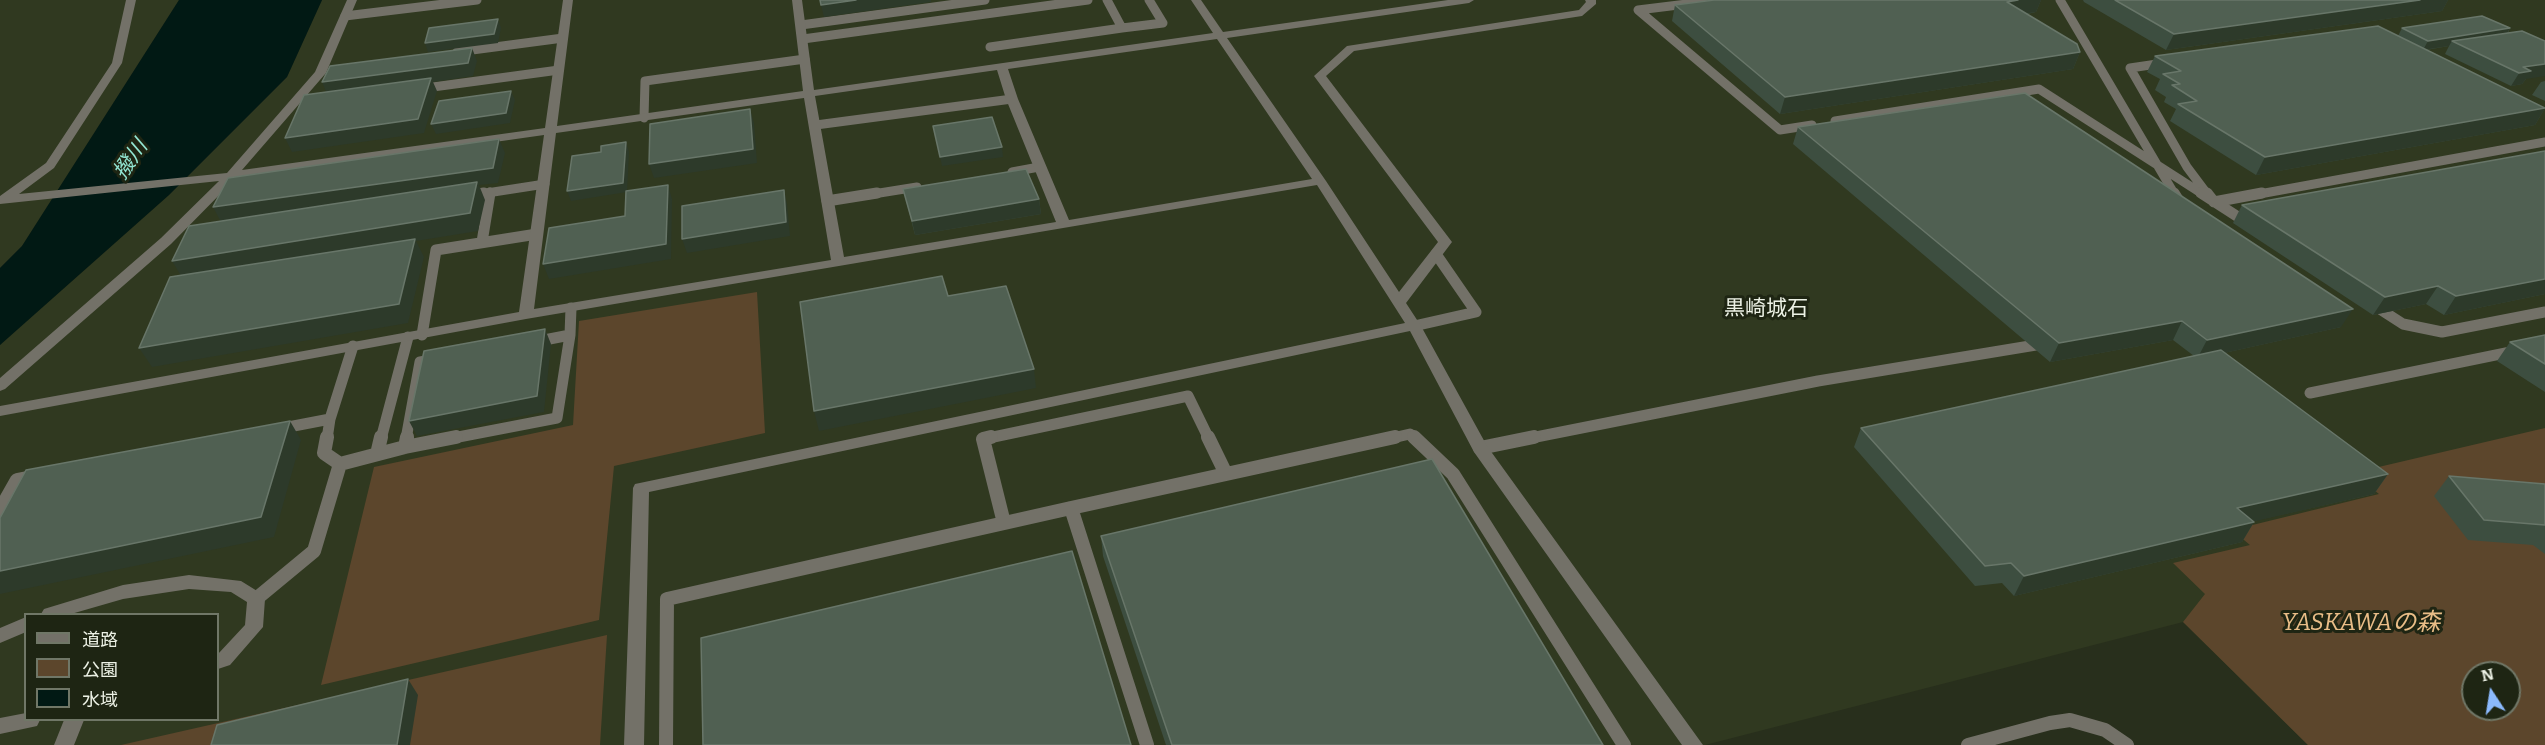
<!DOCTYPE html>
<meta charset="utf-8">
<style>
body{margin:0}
#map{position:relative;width:2545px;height:745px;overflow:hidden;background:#282f1c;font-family:Bitter,"Noto Sans JP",serif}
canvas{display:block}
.legend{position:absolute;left:24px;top:613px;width:195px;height:108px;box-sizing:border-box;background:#1e2513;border:2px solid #707767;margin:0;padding:8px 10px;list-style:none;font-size:18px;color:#ecf1e5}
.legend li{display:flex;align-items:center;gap:12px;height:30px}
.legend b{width:30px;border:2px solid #707767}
.north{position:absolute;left:2461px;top:661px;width:60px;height:60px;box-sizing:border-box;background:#1e2513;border:2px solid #707767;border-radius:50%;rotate:348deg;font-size:16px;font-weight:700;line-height:24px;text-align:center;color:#ecf1e5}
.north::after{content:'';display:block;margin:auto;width:21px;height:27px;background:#8bb9fc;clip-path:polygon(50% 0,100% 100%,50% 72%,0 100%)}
</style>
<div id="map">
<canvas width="2545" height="745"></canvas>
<ul class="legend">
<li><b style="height:8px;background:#737168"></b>道路</li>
<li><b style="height:16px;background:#5c462c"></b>公園</li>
<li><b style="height:16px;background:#011914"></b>水域</li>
</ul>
<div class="north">N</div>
</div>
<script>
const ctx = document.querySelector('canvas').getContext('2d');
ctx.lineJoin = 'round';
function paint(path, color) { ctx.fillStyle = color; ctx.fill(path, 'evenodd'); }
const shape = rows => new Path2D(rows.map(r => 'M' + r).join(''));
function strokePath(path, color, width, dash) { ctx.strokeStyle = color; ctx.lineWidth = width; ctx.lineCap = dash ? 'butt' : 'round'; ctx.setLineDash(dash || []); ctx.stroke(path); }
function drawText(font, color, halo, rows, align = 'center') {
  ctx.font = font + ' Bitter,"Noto Sans JP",serif'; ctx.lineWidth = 6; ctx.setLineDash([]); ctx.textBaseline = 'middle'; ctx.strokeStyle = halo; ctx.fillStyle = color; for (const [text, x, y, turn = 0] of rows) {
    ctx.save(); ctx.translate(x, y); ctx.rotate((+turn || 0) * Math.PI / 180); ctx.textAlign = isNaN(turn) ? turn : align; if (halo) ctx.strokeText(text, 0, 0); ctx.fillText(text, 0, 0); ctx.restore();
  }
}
const built = shape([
 [0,0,179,0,22,246,0,268],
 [322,0,2545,0,2545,745,2308,745,2183,622,1705,745,0,745,0,345,169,195,287,77],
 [26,614,218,614,218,720,26,720],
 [2473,673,2509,673,2509,709,2473,709]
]);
const green = shape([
 [757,292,765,433,614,466,599,620,321,685,374,467,573,425,579,321],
 [2545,428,2545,745,2308,745,2183,622,2205,594,2173,563,2250,545,2232,530,2379,494,2353,473],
 [2473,673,2509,673,2509,709,2473,709],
 [607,635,600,745,121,745]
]);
const water = shape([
 [179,0,322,0,287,77,169,195,0,345,0,268,22,246]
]);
const serviceFar2 = shape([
 [1719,0,1638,10,1780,130,1812,125],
 [2060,0,2175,195],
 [345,16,477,0],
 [801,25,985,0],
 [1122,28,1163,23,1149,0],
 [803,39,1088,0],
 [990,47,1122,28,1107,0],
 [457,52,563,38],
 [2164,63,2130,68,2187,167,2208,195],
 [418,89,559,70],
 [644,118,645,81,805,59],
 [1835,121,2039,89,2204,195],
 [816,125,1012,99],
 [1012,172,1039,167],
 [474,195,545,184],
 [490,195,490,192],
 [867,195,917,187],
 [2254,195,2545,142]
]);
const serviceFar1 = shape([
 [2174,193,2179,201],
 [2201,193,2249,224],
 [2207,193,2214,202,2262,193],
 [466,196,484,193],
 [827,201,877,193],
 [482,242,490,193],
 [2372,304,2403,324,2442,332,2545,312],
 [1414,326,1476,312,1436,254],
 [422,335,436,250,537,234],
 [534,342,570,335],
 [2310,393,2545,345],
 [278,429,330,419],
 [327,439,330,419,353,346],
 [381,439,408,337],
 [406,439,420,362,437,359],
 [448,439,557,418,570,335,571,308],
 [984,439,1188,396,1209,439],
 [1388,439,1410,434,1415,439],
 [1526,439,1818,381,2048,343]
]);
const service = shape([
 [327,437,324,453,340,464],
 [991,437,983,439,1004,523],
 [1208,437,1226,474],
 [1414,437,1453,474,1624,745],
 [405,447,407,437],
 [1480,448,1534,437],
 [377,454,381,437],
 [0,510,17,480,37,476],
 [256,599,314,551,340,464,405,447,456,437],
 [666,745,667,599,1071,508],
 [1147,745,1071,508,1395,437],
 [1968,745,2050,723,2070,720,2105,730,2127,745]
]);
const minor = shape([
 [126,0,136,0,122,63,54,168,19,194,227,173,315,72,347,0,357,0,326,73,242,170,545,128,563,0,573,0,557,126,803,91,792,0,802,0,814,90,1213,33,1191,0,1201,0,1223,32,1448,0,1474,0,1469,3,1227,38,1326,181,1399,292,1438,242,1314,76,1347,46,1579,10,1586,2,1585,0,1596,0,1596,4,1582,16,1354,51,1326,76,1452,242,1406,303,1421,326,1487,446,1703,745,1682,745,1474,452,1410,331,649,492,644,745,624,745,633,488,635,484,1405,323,1317,185,526,319,0,416,0,406,519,312,544,135,235,179,171,244,5,389,0,391,0,378,161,238,219,181,0,204,0,196,46,163,112,63,126,0],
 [1217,39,1312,179,1069,220,1018,99,1008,69,1217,39],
 [997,70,1006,99,1056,222,844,257,815,96,997,70],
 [804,98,831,260,534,309,556,133,804,98],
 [189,575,241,581,262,594,265,599,263,627,230,665,218,669,218,654,245,625,247,602,231,592,189,589,123,599,71,614,41,614,44,609,123,585,189,575],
 [26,617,26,632,0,643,0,628,26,617],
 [26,713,26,720,40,720,37,726,0,734,0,718,26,713],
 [64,720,84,720,74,745,54,745,64,720]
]);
const wall = shape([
 [1714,0,2041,0,2036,12,2027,14,2080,52,2073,69,1780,114,1672,21,1675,5],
 [2083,0,2448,0,2442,11,2166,50,2084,2],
 [2402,28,2510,28,2508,33,2526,79,2522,84,2511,86,2445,54,2449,46,2426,50,2545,108,2535,125,2256,175,2170,121,2176,109,2164,102,2166,97,2155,90,2160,79,2147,72,2155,56,2398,36],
 [2545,81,2545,101,2532,95,2541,82],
 [1798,127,2341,327,2224,353,2388,474,2374,494,2253,521,2254,522,2242,542,2014,596,2002,583,1975,586,1854,447,1861,428,2194,356,2173,340,2050,362,1793,144],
 [2545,151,2545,294,2444,315,2426,304,2373,315,2233,223,2242,205],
 [903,189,1039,199,1041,214,915,235],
 [2545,335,2545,392,2497,361,2510,342],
 [2449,476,2545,484,2545,554,2533,545,2468,540,2434,496],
 [1101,536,1603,745,1166,745,1103,556]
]);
const shadedWall = shape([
 [856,0,931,0,931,2,824,17,821,5],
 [2018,0,2041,0,2036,12,2002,17,2007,2],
 [2420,0,2448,0,2442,11,2166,50,2174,34],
 [498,19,501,28,498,43,428,52,425,43],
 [2510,28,2505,37,2452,41,2449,46,2423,50,2428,41],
 [472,48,477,61,473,76,433,82,437,91,424,133,292,152,285,138,328,96,322,82],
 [2080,52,2073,69,1780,114,1785,97],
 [2545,64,2545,76,2526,79,2522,84,2511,86,2523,67],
 [511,91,515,100,510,123,436,134,431,124],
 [2545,108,2535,125,2256,175,2265,157],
 [750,109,754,123,757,163,654,178,649,164],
 [499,139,505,153,498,183,479,185,485,200,478,231,416,241,424,257,408,323,152,367,139,348,183,279,172,261,221,222,213,207],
 [626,142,629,152,627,192,571,201,567,191],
 [1002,147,1003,157,942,166,940,157],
 [668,185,672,199,671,259,549,279,543,264,666,244],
 [784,190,787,204,790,236,687,253,682,239],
 [1039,199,1041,214,915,235,912,221],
 [2545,279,2545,294,2444,315,2456,296],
 [2438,286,2426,304,2373,315,2385,297],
 [2353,309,2341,327,2197,359,2207,340],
 [2182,321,2173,340,2050,362,2059,343],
 [545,329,551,344,544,412,417,436,409,421],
 [1034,369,1036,388,819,431,814,411],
 [290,421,301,440,274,537,0,594,0,571],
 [2388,474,2374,494,2225,528,2237,508],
 [2254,522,2242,542,2014,596,2024,576],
 [408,679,418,695,410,745,397,745]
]);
const building = shape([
 [820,0,856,0,821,5,820,0],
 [1714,0,2018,0,2007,2,2077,44,2080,52,1785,97,1675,5,1714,0],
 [2115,0,2420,0,2174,34,2115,0],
 [2482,16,2510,28,2428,41,2402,28,2482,16],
 [498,19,494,34,425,43,429,28,498,19],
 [2378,26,2545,108,2265,157,2178,104,2197,101,2172,85,2180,84,2163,74,2181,71,2155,56,2378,26],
 [2522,31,2545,41,2545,64,2523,67,2531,71,2519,73,2452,41,2522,31],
 [472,48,468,63,322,82,330,66,472,48],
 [431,78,418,119,285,138,304,95,431,78],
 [511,91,506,113,431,124,439,101,511,91],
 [2025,93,2353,309,2207,340,2182,321,2059,343,1798,127,2025,93],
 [750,109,753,149,649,164,650,124,750,109],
 [992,117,1002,147,940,157,933,126,992,117],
 [499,139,493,168,213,207,228,178,499,139],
 [626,142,623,183,567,191,572,156,601,152,601,146,626,142],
 [2545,151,2545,279,2456,296,2438,286,2385,297,2242,205,2545,151],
 [1026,169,1039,199,912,221,903,189,1026,169],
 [477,182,470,213,172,261,189,226,477,182],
 [668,185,666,244,543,264,549,228,625,216,626,191,668,185],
 [784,190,786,222,682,239,682,206,784,190],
 [415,239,399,304,139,348,170,277,415,239],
 [942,276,948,296,1006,286,1034,369,814,411,800,302,942,276],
 [545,329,537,396,409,421,424,351,545,329],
 [2545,335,2545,364,2510,342,2545,335],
 [2221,350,2388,474,2237,508,2254,522,2024,576,2011,563,1985,566,1861,428,2221,350],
 [290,421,261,517,0,571,0,518,26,470,290,421],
 [1432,459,1603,745,1172,745,1101,536,1432,459],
 [2449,476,2545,484,2545,525,2484,520,2449,476],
 [1072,551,1131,745,703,745,701,638,1072,551],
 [408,679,397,745,211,745,217,725,408,679]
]);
const waterNames = [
 ["撥川",131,160,-55]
];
const neighbourhoodNames = [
 ["黒崎城石",1766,309]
];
const nearParknames = [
 ["YASKAWAの森",2361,623]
];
paint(built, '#303920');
paint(green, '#5c462c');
paint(water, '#011914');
strokePath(serviceFar2, '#737168', 9);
strokePath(serviceFar1, '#737168', 11);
strokePath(service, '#737168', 14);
paint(minor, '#737168');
paint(wall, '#3d4e40');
paint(shadedWall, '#2d3a2a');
paint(building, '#506052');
strokePath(building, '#687669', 1.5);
drawText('italic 21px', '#93e6d3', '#1e2513', waterNames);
drawText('21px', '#ecf1e5', '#1e2513', neighbourhoodNames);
drawText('italic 24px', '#e9bd87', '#1e2513', nearParknames);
</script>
